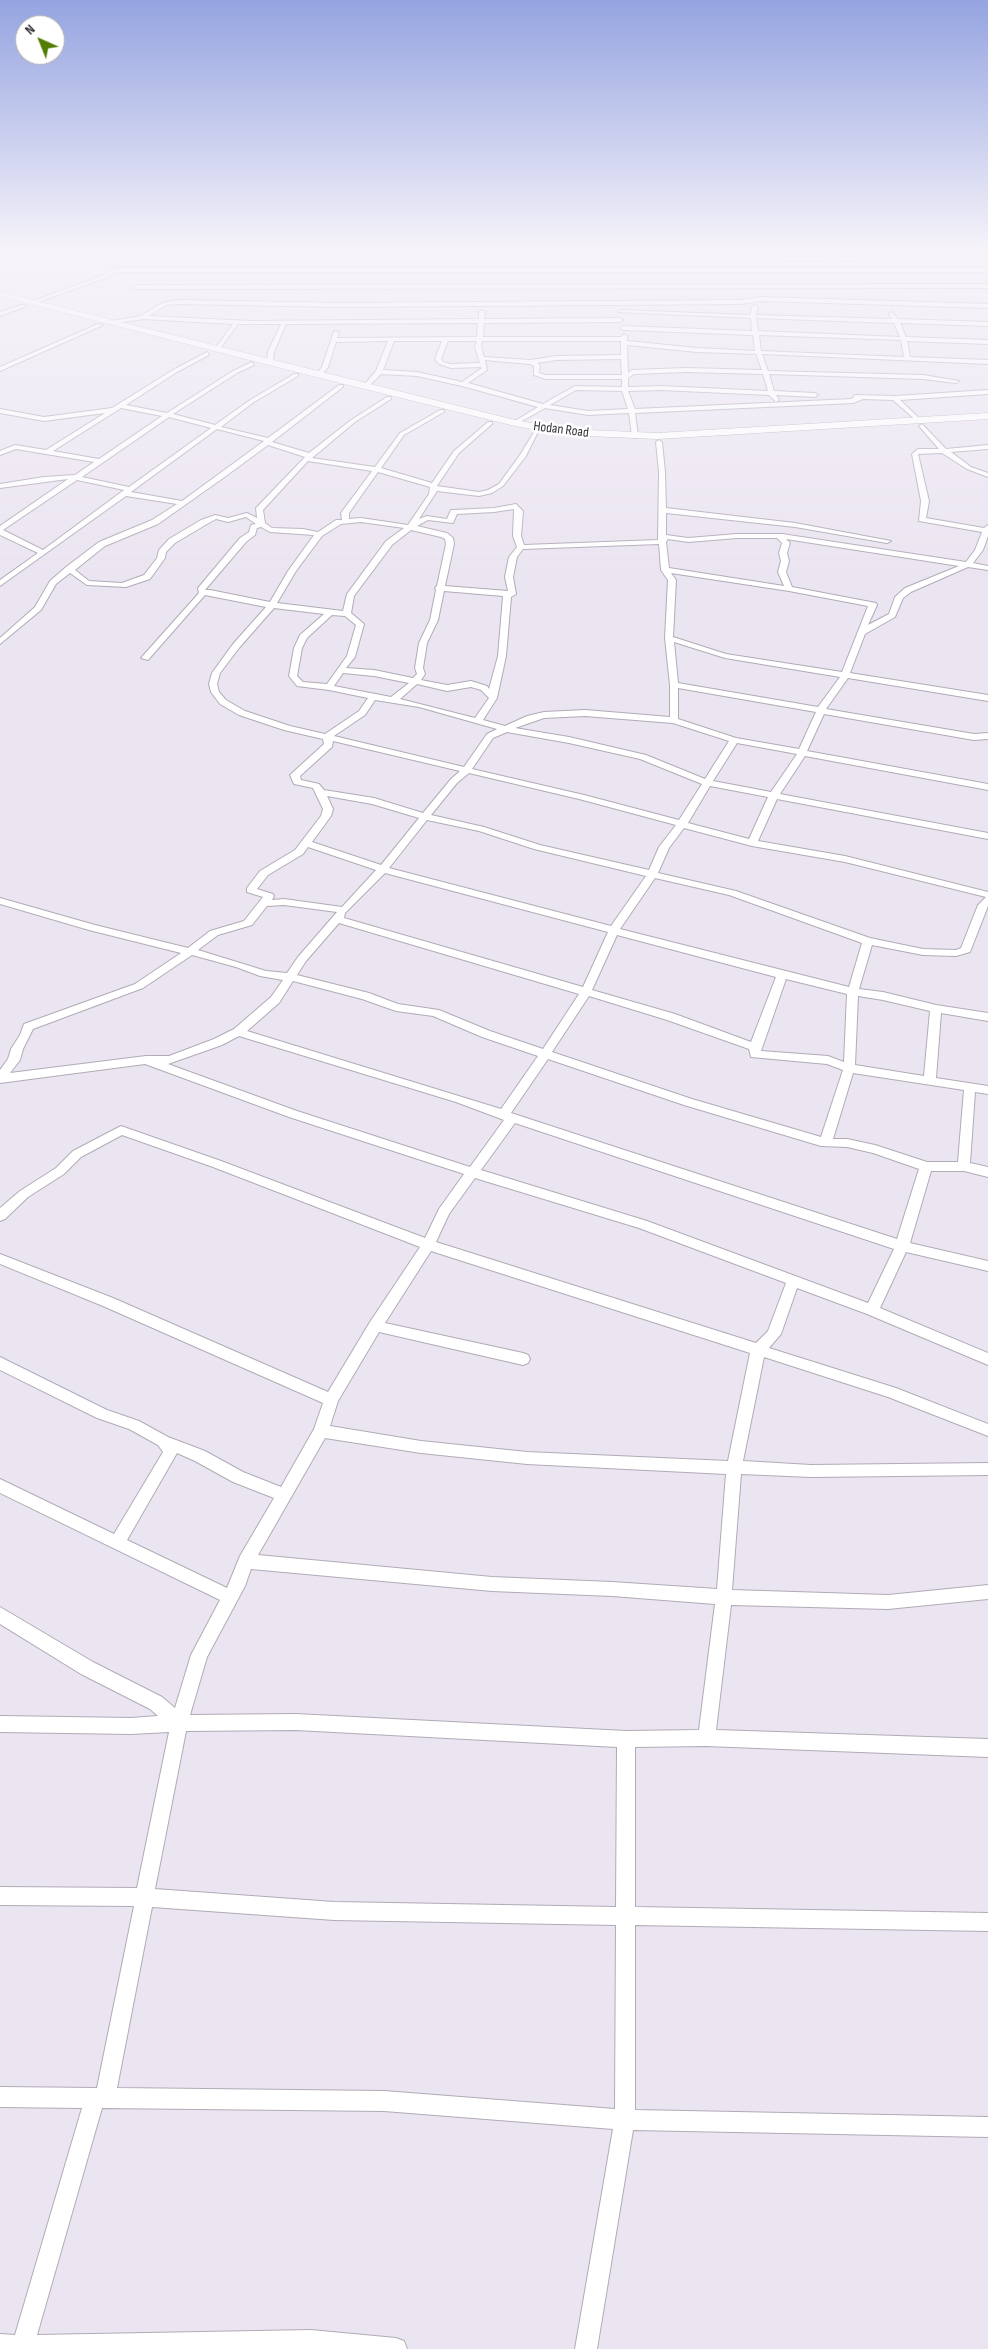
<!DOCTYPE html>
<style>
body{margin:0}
#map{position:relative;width:988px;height:2349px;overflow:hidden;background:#ebe5f1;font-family:"Sofia Sans Condensed",sans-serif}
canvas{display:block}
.north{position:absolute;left:15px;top:15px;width:50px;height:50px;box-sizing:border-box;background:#fff;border:1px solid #adacae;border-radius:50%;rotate:316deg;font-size:14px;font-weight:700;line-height:20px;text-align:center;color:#333035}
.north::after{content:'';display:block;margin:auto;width:18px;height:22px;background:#517d02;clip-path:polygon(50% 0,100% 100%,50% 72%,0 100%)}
</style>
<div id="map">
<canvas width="988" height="2349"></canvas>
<div class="north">N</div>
</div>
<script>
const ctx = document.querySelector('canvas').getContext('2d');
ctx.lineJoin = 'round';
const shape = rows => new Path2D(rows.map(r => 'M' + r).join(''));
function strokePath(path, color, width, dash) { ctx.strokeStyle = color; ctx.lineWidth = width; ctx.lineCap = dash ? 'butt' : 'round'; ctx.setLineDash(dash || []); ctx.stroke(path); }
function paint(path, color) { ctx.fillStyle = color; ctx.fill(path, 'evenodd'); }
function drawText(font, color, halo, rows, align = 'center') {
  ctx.font = font + ' "Sofia Sans Condensed",sans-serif'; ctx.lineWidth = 5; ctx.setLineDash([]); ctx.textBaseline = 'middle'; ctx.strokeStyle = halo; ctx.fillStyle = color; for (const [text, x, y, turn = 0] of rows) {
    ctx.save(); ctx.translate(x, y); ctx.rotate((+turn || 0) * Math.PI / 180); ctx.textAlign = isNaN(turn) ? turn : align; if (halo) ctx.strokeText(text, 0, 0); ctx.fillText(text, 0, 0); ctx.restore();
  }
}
const minor = shape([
 [0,251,3,251,0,254,0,251],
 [73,251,275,255,988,251,988,255,275,259,115,257,73,251],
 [115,268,988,268,988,272,116,272,108,277,35,303,30,302,104,275,115,268],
 [988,284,988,288,136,289,133,287,136,285,988,284],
 [761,297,988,304,988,308,761,301,740,304,341,307,178,304,166,305,149,316,251,321,479,319,479,312,482,310,485,312,484,319,620,318,623,320,620,322,484,323,483,337,621,337,624,334,627,336,627,341,697,348,755,351,753,335,623,330,620,328,623,326,752,331,751,318,618,312,621,310,750,315,752,307,755,305,758,307,756,315,892,319,889,314,892,312,898,319,988,322,988,326,900,323,906,337,988,340,988,344,907,341,910,357,988,360,988,364,762,354,768,371,923,375,959,381,956,383,923,379,769,374,774,391,815,393,818,395,815,397,776,395,779,400,776,402,769,395,661,390,628,391,635,409,852,399,855,395,895,396,988,390,988,394,900,400,920,419,918,422,893,400,863,399,853,403,635,413,638,436,635,438,632,436,629,413,588,415,545,408,515,425,513,422,538,407,462,386,417,376,381,374,367,388,363,388,363,386,376,371,388,341,336,342,328,367,321,376,316,375,322,367,334,331,339,332,337,338,477,337,478,323,286,324,274,352,273,363,270,365,267,363,268,352,281,324,238,324,218,351,215,349,233,324,143,319,110,324,107,322,141,316,162,303,178,300,341,303,740,300,761,297],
 [756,318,894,323,900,337,758,331,756,318],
 [759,335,901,340,904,357,761,351,759,335],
 [394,341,442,341,435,359,439,364,451,368,481,367,482,368,462,382,417,372,383,370,394,341],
 [448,341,477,341,475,347,480,363,451,364,443,362,441,359,448,341],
 [482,341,621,341,621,355,556,356,531,360,484,357,481,347,482,341],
 [627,345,697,352,756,354,762,370,686,368,632,370,628,373,627,345],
 [621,359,622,375,546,375,539,373,540,365,537,363,556,360,621,359],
 [485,360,530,364,534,366,534,375,546,379,622,379,622,387,575,386,543,404,468,383,487,370,485,360],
 [686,372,763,374,768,391,661,386,628,387,628,378,634,374,686,372],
 [576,390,622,391,628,409,588,411,550,405,576,390],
 [22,305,27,306,0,316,0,312,22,305],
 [98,324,103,325,0,371,0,367,98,324],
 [207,352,209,355,177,372,126,405,167,413,233,371,252,362,254,365,237,373,173,414,215,425,250,400,294,374,298,374,298,376,254,402,221,427,268,438,339,385,343,385,343,387,272,442,309,453,351,420,387,397,391,397,391,399,355,422,312,458,375,467,400,433,440,410,444,410,444,412,404,435,381,468,432,483,454,451,488,422,492,422,492,424,459,453,437,486,479,492,488,490,499,484,520,455,534,432,538,432,526,456,503,486,492,493,479,496,437,491,419,519,427,516,447,519,451,510,454,510,494,508,516,504,523,511,521,536,524,545,658,540,659,472,656,442,659,440,662,442,665,472,666,508,795,523,891,541,887,543,795,527,666,513,666,535,688,538,737,534,782,534,966,562,975,550,982,532,919,521,921,501,912,454,918,449,939,449,919,426,922,424,946,449,988,445,988,449,951,452,971,467,988,473,988,477,967,469,942,453,918,454,929,501,926,518,984,528,988,525,988,536,983,550,973,563,988,566,988,570,968,567,911,592,903,598,895,617,865,634,850,673,988,695,988,701,848,678,826,709,974,734,988,733,988,739,974,740,824,714,807,751,988,784,988,790,805,756,780,794,988,833,988,839,777,799,758,841,845,856,988,892,988,906,970,952,956,956,923,955,872,945,859,989,883,992,936,1005,988,1013,988,1021,941,1013,936,1078,988,1086,988,1094,975,1092,970,1163,988,1167,988,1177,964,1171,931,1171,910,1243,988,1261,988,1271,906,1252,880,1308,988,1353,988,1365,867,1314,797,1288,781,1334,769,1348,896,1388,988,1424,988,1436,888,1397,764,1357,743,1461,811,1465,988,1463,988,1475,811,1477,741,1474,732,1590,888,1595,988,1585,988,1599,888,1609,731,1605,716,1730,988,1739,988,1757,706,1746,635,1747,635,1907,988,1913,988,1931,635,1925,635,2110,988,2117,988,2137,633,2130,597,2349,575,2349,613,2129,384,2111,102,2108,37,2335,311,2330,396,2338,404,2341,407,2349,0,2349,0,2334,15,2335,82,2108,0,2107,0,2087,97,2088,134,1906,0,1905,0,1887,137,1888,169,1732,131,1734,0,1732,0,1716,131,1718,158,1716,150,1709,81,1674,0,1624,0,1607,93,1662,162,1697,175,1708,191,1655,220,1600,0,1493,0,1479,114,1534,163,1452,158,1445,129,1429,97,1418,0,1370,0,1357,107,1410,139,1421,168,1437,205,1451,243,1472,281,1487,314,1429,323,1403,103,1306,0,1264,0,1254,113,1298,328,1392,370,1322,420,1247,213,1167,122,1135,81,1157,64,1174,28,1197,5,1219,0,1221,0,1208,20,1191,56,1168,73,1151,121,1126,221,1161,425,1238,439,1209,464,1174,289,1117,145,1064,0,1083,0,1070,8,1059,11,1049,20,1035,24,1024,135,984,181,953,89,930,0,904,0,898,95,925,188,948,210,931,244,921,263,897,247,892,247,888,260,871,295,850,321,816,323,809,313,788,294,784,290,775,324,744,323,739,284,730,239,715,220,704,211,692,209,684,212,673,233,644,266,607,205,595,148,660,141,658,199,593,198,588,240,538,249,532,251,525,256,524,246,517,228,522,216,519,207,524,175,543,166,552,165,558,150,579,126,587,87,585,70,573,56,584,41,610,0,644,0,638,35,607,50,581,66,567,99,542,152,520,177,504,126,496,0,586,0,580,38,553,0,535,0,526,68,479,0,488,0,484,44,477,75,475,94,462,16,449,0,455,0,451,15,445,46,450,105,413,44,421,0,413,0,409,44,417,112,408,173,370,207,352],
 [121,408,162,416,99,459,53,451,121,408],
 [169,417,211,428,129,487,82,477,169,417],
 [217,429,264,441,182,501,131,492,217,429],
 [268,445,305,457,256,508,257,518,247,513,228,518,215,515,201,520,169,539,159,550,157,558,144,575,122,583,89,581,75,570,105,546,158,524,226,476,268,445],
 [308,461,372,471,341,513,342,520,336,520,318,532,303,529,272,528,265,523,263,510,308,461],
 [378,472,430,487,429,494,408,525,361,518,349,519,349,513,378,472],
 [77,480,124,490,43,550,3,530,77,480],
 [514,509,513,536,517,547,509,557,505,577,508,591,445,586,454,544,453,538,447,533,417,526,428,520,453,523,457,514,494,512,514,509],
 [361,522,404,528,386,541,347,594,343,611,277,603,296,571,322,536,341,524,361,522],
 [261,527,270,532,314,535,288,571,270,602,210,590,205,590,246,542,255,535,257,528,261,527],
 [411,530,441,537,445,539,446,544,437,586,435,588,436,590,430,620,419,643,415,668,417,674,413,678,374,670,346,668,355,657,364,624,351,613,354,596,392,545,411,530],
 [737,538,777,538,782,543,779,553,781,561,778,572,784,586,669,568,666,542,668,539,688,542,737,538],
 [786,539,959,566,905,588,895,597,889,614,868,625,877,605,876,603,792,587,786,572,789,561,787,553,790,543,786,539],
 [659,544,661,570,668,580,665,638,670,685,670,717,585,710,544,712,527,716,505,726,483,720,497,698,506,656,511,597,516,594,513,577,517,557,523,549,659,544],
 [671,573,789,591,868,606,842,672,726,654,673,637,676,580,671,573],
 [444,591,503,596,498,656,489,689,487,686,471,681,447,685,421,680,425,674,423,668,427,643,438,620,444,591],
 [274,608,324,614,300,635,294,648,289,676,297,686,329,690,368,698,359,711,325,734,290,726,245,711,226,700,219,692,217,684,220,673,239,648,274,608],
 [332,615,345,616,356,625,347,656,327,684,303,682,297,676,302,648,307,638,332,615],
 [674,642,725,658,840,677,818,707,678,683,674,642],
 [343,673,374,676,409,683,391,697,334,686,343,673],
 [417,684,447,691,471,687,481,690,489,698,475,718,400,699,417,684],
 [678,688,816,712,799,749,736,738,678,719,678,688],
 [375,700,419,707,497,729,487,734,464,767,334,736,365,715,375,700],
 [585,716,673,723,729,741,705,779,646,755,569,737,515,728,544,718,585,716],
 [507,732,569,743,640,759,702,784,679,820,584,795,472,769,493,738,507,732],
 [333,741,460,771,451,779,423,813,374,798,324,790,319,784,301,780,300,776,332,747,333,741],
 [737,743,797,754,771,792,713,781,737,743],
 [469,773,579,799,676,825,659,847,649,870,540,845,484,827,431,815,457,783,469,773],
 [710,786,768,797,749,839,688,823,710,786],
 [327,796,372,804,419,818,381,865,312,842,331,816,333,809,327,796],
 [427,820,479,831,534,849,646,876,611,926,389,868,427,820],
 [684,828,752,846,845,862,986,897,978,905,961,948,956,950,923,949,870,938,736,891,658,873,669,848,684,828],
 [308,847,376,870,342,907,284,899,272,900,274,896,273,894,257,889,268,875,303,854,308,847],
 [385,873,608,932,583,987,344,918,345,913,385,873],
 [655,878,729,895,862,943,849,987,620,929,655,878],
 [284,905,337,912,298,957,287,973,266,971,198,950,218,935,252,925,267,906,284,905],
 [339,923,579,994,543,1049,490,1031,439,1010,398,1004,369,993,297,975,306,961,339,923],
 [617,935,776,977,751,1042,675,1014,592,990,617,935],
 [192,955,236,967,260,976,283,980,271,997,234,1029,214,1039,169,1056,146,1056,10,1073,20,1060,23,1049,33,1029,143,988,192,955],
 [786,979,847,994,844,1062,828,1056,761,1051,786,979],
 [293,981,362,999,396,1011,433,1016,482,1037,538,1056,501,1109,247,1031,279,1003,293,981],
 [589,996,667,1020,749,1049,751,1057,827,1064,843,1070,821,1137,692,1099,552,1052,589,996],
 [858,996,883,1000,930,1011,924,1076,855,1065,858,996],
 [239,1036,456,1102,504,1120,470,1167,297,1111,168,1064,222,1045,239,1036],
 [548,1059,684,1105,821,1146,847,1147,873,1153,919,1169,897,1239,511,1113,548,1059],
 [853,1073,964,1090,958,1162,927,1162,875,1145,847,1139,833,1139,853,1073],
 [515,1123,894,1249,868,1303,647,1221,481,1170,515,1123],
 [475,1178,639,1228,786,1283,768,1331,756,1343,436,1242,449,1214,475,1178],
 [431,1251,750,1353,728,1461,527,1452,421,1441,330,1426,338,1401,379,1332,523,1365,528,1363,530,1359,528,1355,523,1353,385,1323,431,1251],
 [325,1438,421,1453,527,1464,726,1474,717,1589,612,1582,492,1577,258,1555,325,1438],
 [177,1453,195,1461,233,1482,274,1498,240,1556,227,1588,127,1540,177,1453],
 [251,1569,492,1591,612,1596,715,1604,699,1730,626,1731,296,1714,190,1715,207,1657,245,1586,251,1569],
 [296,1730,617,1747,616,1907,334,1902,155,1889,186,1731,296,1730],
 [152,1907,334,1920,616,1925,615,2109,384,2091,117,2088,152,1907]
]);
const secondary = shape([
 [0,292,515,420,564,429,658,433,988,413,988,419,658,439,564,435,515,426,316,377,0,296,0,292]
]);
const farStreetnames = [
 ["Hodan Road",561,430,7]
];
strokePath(minor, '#b1abb6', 2);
strokePath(secondary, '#b1abb6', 1);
paint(minor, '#fff');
paint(secondary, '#fff');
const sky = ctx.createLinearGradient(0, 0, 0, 580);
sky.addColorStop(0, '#95a4e1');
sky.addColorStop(0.43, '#f6f3f9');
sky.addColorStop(1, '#f6f3f900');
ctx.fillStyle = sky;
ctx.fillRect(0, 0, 988, 580);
drawText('14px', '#333035', '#fff', farStreetnames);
</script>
